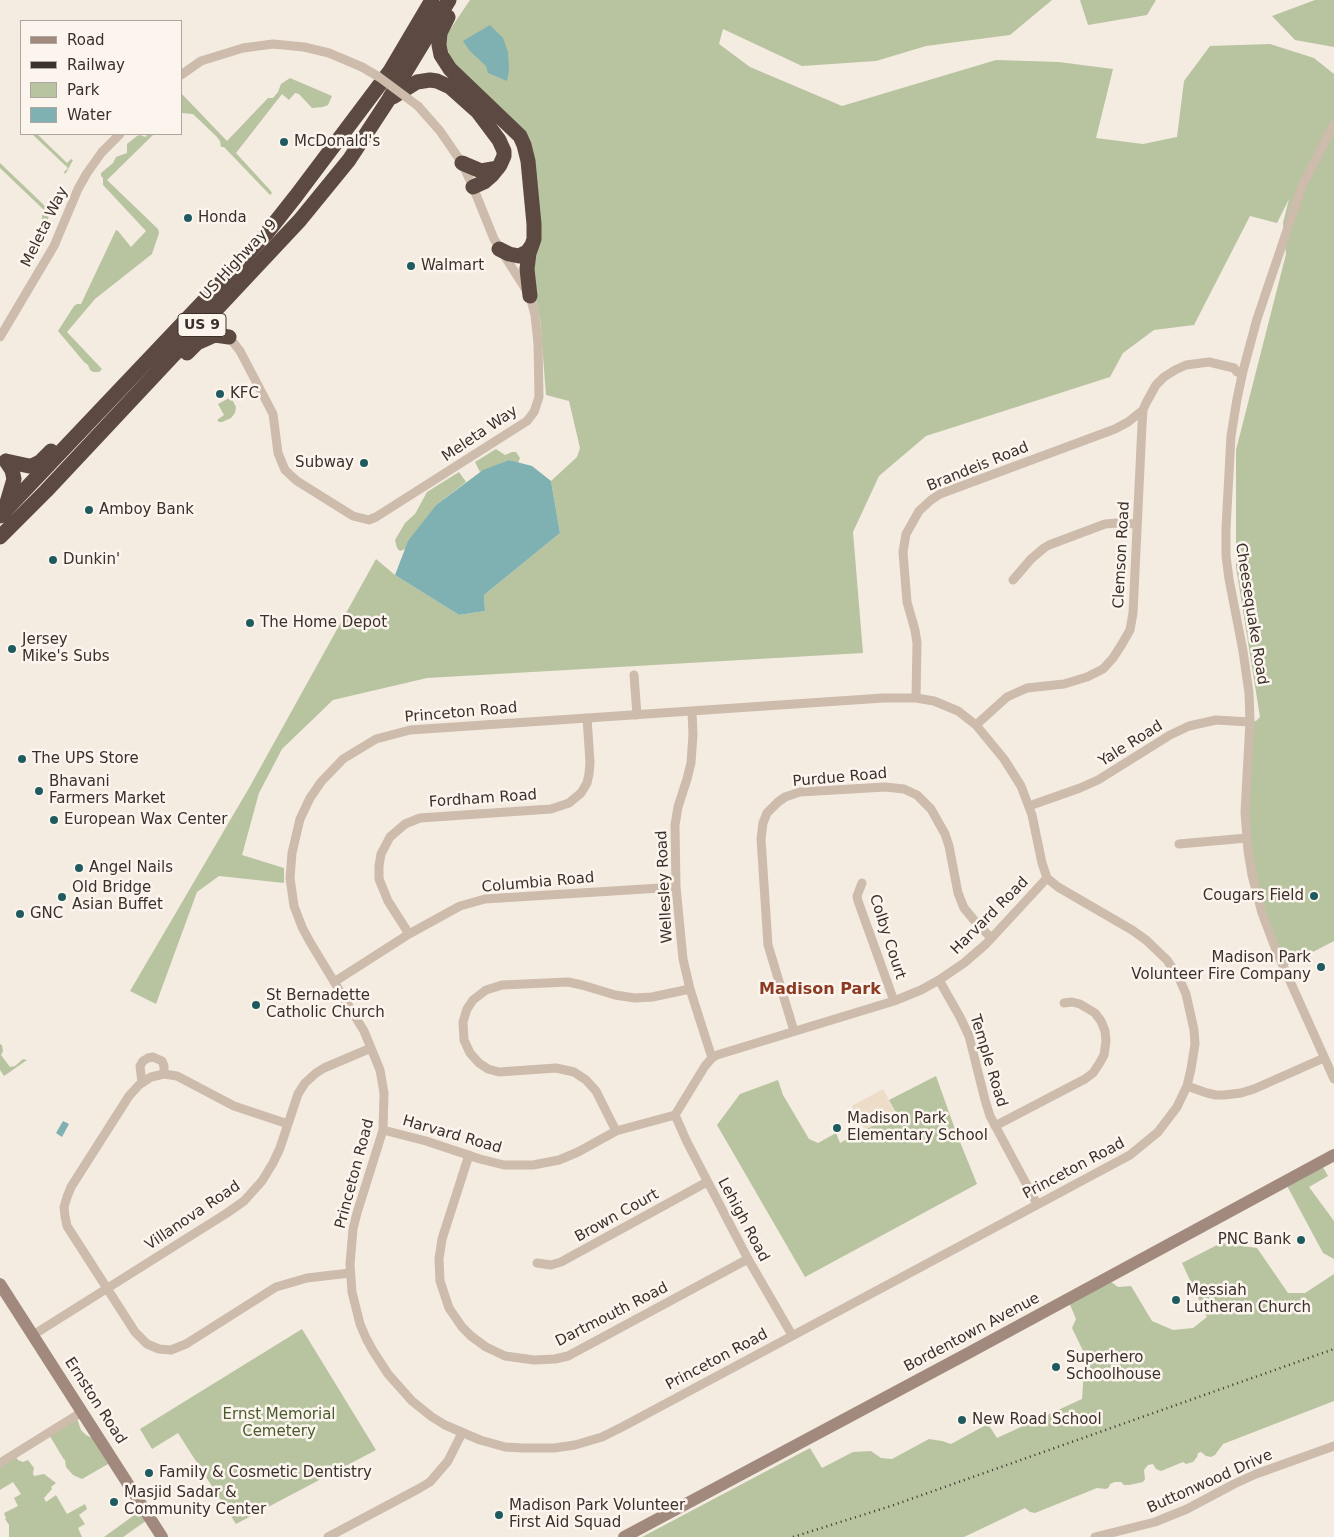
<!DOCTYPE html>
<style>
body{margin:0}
#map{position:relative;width:1334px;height:1537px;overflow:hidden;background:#f4ebe1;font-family:"DejaVu Sans",sans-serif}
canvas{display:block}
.legend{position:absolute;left:20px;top:20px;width:162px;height:115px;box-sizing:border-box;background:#fbf5ee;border:1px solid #aea6a0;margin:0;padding:6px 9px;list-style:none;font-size:15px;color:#3b302b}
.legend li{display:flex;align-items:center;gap:10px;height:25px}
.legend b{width:25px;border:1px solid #aea6a0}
</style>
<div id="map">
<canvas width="1334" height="1537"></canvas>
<ul class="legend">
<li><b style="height:6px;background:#a18a7d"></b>Road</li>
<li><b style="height:6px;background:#3b302b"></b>Railway</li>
<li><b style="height:14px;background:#b8c4a0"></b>Park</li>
<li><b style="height:14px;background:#7fb0b2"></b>Water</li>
</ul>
</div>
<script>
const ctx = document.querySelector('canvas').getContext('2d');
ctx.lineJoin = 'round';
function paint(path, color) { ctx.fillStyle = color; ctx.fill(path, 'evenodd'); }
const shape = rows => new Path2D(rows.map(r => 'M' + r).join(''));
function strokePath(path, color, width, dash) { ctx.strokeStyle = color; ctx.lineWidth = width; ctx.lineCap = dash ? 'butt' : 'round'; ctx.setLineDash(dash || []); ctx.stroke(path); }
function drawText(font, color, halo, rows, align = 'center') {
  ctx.font = font + ' "DejaVu Sans",sans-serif'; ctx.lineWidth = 5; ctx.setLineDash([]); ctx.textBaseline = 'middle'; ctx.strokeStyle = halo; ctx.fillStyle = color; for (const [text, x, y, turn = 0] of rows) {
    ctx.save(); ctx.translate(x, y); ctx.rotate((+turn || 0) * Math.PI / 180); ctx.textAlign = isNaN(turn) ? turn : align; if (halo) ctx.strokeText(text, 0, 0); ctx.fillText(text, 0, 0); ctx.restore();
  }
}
const green = shape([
 [470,0,1052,0,1010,35,926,46,876,61,802,66,723,29,719,44,750,67,842,106,996,60,1059,62,1113,69,1096,138,1143,144,1177,137,1184,81,1210,46,1270,44,1314,58,1334,74,1334,941,1284,967,1276,950,1248,851,1250,722,1256,721,1260,717,1236,567,1236,450,1286,254,1283,223,1289,199,1277,223,1250,216,1194,325,1154,330,1123,353,1110,377,926,436,879,476,853,532,863,653,427,678,333,700,282,749,259,793,242,855,284,868,284,883,219,876,197,892,156,1004,130,991,249,788,376,559,395,575,459,615,485,611,484,595,560,533,551,481,577,457,580,448,569,401,546,395,540,318,528,268,531,146,451,64,445,37],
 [1080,0,1156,0,1147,15,1088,25],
 [1315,0,1334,0,1334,47,1295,40,1272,16],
 [290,78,332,96,328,105,323,107,312,108,299,94,295,93,289,100,282,94,236,153,270,190,272,193,270,195,224,147,221,147,220,141,216,136,193,114,181,113,181,93,227,141,268,98,273,98,278,92,281,84],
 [32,134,37,134,67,163,71,159,73,160,66,173,65,174,64,172,68,168],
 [147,134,154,134,107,180,158,229,159,233,152,254,95,299,67,332,102,369,99,372,93,372,90,370,88,365,84,362,58,331,74,306,77,304,81,304,116,230,118,231,131,247,146,231,103,185,103,178,101,176,101,173,113,163,116,157,127,153,127,144,137,136,140,135,146,137],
 [0,163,45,206,49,202,51,203,52,204,48,219,46,221,42,219,42,214,45,211,0,168],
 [231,397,236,407,235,413,231,418,222,422,219,422,217,420,224,415,218,404],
 [496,449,505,455,512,452,516,452,520,458,518,463,509,460,480,472,475,462],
 [459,472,466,482,436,505,409,541,405,549,400,551,397,548,395,540,405,523,415,514,427,492],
 [0,1044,2,1045,3,1051,1,1055,10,1067,15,1066,23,1059,27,1060,4,1076,0,1070],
 [936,1076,956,1132,977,1184,805,1277,717,1125,740,1094,778,1080,783,1095,809,1139,818,1143,836,1133,840,1143,896,1113,889,1100],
 [1320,1162,1328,1176,1309,1187,1334,1221,1334,1259,1323,1253,1285,1182],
 [1221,1243,1257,1248,1288,1293,1305,1293,1334,1274,1334,1401,1223,1444,1215,1455,1211,1457,1206,1456,1201,1452,1198,1453,1197,1457,1193,1462,1186,1464,1183,1462,1161,1471,1156,1469,1153,1464,1148,1465,1144,1470,1145,1479,1143,1482,1129,1485,1124,1485,1121,1482,1115,1482,1110,1484,1109,1487,1106,1489,1097,1488,1035,1513,1030,1512,1025,1508,964,1537,642,1537,810,1448,822,1468,853,1452,871,1451,881,1458,892,1459,929,1439,942,1441,951,1444,988,1424,997,1438,1082,1399,1085,1355,1072,1328,1076,1319,1068,1300,1107,1279,1118,1287,1131,1286,1152,1321,1173,1330,1193,1328,1207,1317,1182,1263],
 [302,1329,376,1450,236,1524,178,1433,152,1449,140,1429],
 [76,1416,81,1430,86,1435,92,1438,108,1464,82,1479,73,1475,66,1467,65,1460,63,1458,48,1433],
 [14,1455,18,1460,23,1462,28,1460,34,1468,33,1473,34,1476,44,1474,56,1483,51,1487,52,1489,44,1498,46,1502,56,1495,67,1514,85,1504,87,1509,79,1515,85,1524,78,1528,82,1537,9,1537,9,1525,5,1519,6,1518,4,1513,18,1506,14,1498,21,1494,13,1482,0,1490,0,1463],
 [144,1508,150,1518,123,1537,104,1537]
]);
const plaza = shape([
 [883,1089,896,1113,865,1130,852,1106]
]);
const water = shape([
 [490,25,503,38,508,52,509,70,507,81,488,73,486,66,470,51,463,41],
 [509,460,532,466,551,481,560,533,484,595,485,611,459,615,395,575,408,541,436,505,483,470],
 [63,1121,69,1124,62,1137,56,1133]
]);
const street = shape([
 [181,75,201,61,243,48,273,44,304,47,329,53,362,67],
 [1334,124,1302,186,1257,319,1243,371,1237,399,1231,436,1226,528,1226,556,1229,579,1243,651,1249,693,1250,722,1245,812,1248,851,1252,875,1262,913,1276,950,1334,1079],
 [0,337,54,246,78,189,87,173,102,152,120,134],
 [229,337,240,351,273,414,278,453,285,470,297,481,353,516,369,520,376,517,527,421,534,412,539,397,538,344,535,315,530,296,494,239,473,187,462,163,440,131,418,106],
 [1013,580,1031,559,1044,548,1049,545,1105,524,1117,523,1137,524],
 [634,675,637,715],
 [883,698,916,698,934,701,958,711,976,725,1004,759,1021,786,1032,815,1042,863,1047,878,1058,887,1132,930,1146,940,1167,960,1179,978,1186,994,1194,1030,1195,1044,1191,1069,1187,1086,1177,1107,1158,1132,1130,1155,624,1426,602,1437,575,1445,554,1448,523,1448,505,1447,480,1440,445,1425,432,1417,412,1401,388,1374,373,1351,366,1338,360,1324,352,1292,350,1264,353,1229,357,1213,383,1130,384,1093,380,1070,364,1031,310,942,302,927,294,906,290,878,292,853,300,819,310,798,321,782,343,759,376,739,410,730,883,698],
 [916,698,917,643,915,630,907,602,903,552,906,534,919,511,931,500,940,494,1115,429,1128,422,1143,410],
 [692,712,693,734,691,763,687,779,678,807,675,825,676,887,683,959,690,989,712,1058],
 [976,725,1007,697,1027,688,1064,684,1087,677,1103,669,1113,658,1122,644,1130,630,1133,613,1142,425,1143,410,1146,403,1156,385,1164,377,1175,370,1186,365,1209,362,1234,368,1237,372],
 [1029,806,1080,788,1098,780,1170,735,1189,726,1216,720,1250,722],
 [1179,844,1247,838],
 [862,883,857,896,858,901,894,1001],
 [409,934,388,901,379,879,379,866,381,854,390,837,405,824,420,818,551,809,569,803,581,793,587,783,589,774,590,762,587,718],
 [939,980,960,1017,969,1036,985,1100,990,1116,1037,1204],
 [334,982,409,934,460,906,485,899,676,887],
 [794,1031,768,945,761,839,763,823,767,813,778,802,785,797,800,792,885,787,904,789,917,795,931,809,945,834,949,846,958,893,964,908,974,920,991,938],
 [142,1083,140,1066,143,1061,148,1058,153,1057,162,1061,164,1066,164,1074],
 [1187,1086,1207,1093,1216,1095,1224,1095,1241,1093,1254,1089,1324,1058],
 [675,1115,687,1142,748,1259,792,1335],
 [288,1124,234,1106,177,1076,164,1074,151,1077,139,1085,129,1096,71,1187,67,1197,64,1207,65,1216,67,1226,135,1332,147,1344,159,1349,171,1350,186,1344,276,1287,307,1278,350,1273],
 [995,1126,1085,1079,1093,1073,1099,1064,1104,1055,1106,1041,1105,1031,1101,1021,1095,1013,1080,1004,1072,1002,1064,1003],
 [383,1130,426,1141,480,1159,504,1165,533,1165,559,1160,578,1152,616,1131,675,1115,705,1066,712,1058,717,1055,894,1001,921,990,939,980,964,963,986,944,1047,878],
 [616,1131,596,1091,586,1080,574,1072,556,1068,499,1072,488,1069,479,1063,470,1053,464,1040,463,1022,467,1009,473,1000,486,990,502,985,568,982,582,985,615,995,635,998,652,997,690,989],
 [469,1155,442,1239,439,1259,440,1281,449,1308,462,1327,471,1336,486,1347,505,1356,534,1360,555,1359,568,1356,748,1259],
 [537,1263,551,1265,561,1262,707,1182],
 [33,1335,227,1213,244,1201,262,1181,273,1163,280,1148,298,1094,305,1083,316,1073,324,1068,371,1048],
 [0,1463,82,1412],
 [328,1537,420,1488,430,1482,448,1461,462,1433],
 [1095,1537,1155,1522,1187,1509,1234,1484,1256,1474,1334,1446]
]);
const secondary = shape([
 [0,1284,162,1537],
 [624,1537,961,1357,1334,1155]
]);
const highway = shape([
 [448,17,440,33,439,45,441,55,450,69,520,136,524,145,528,161,534,224,534,239,532,245,527,252,519,256,509,254,499,249],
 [393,97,417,82,430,80,437,81,450,87,478,112,499,140,504,151,504,156,500,165,492,175,484,182,473,187],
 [462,163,481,171,498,168],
 [530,296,527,269,529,253,532,245],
 [187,353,197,343,215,335,229,337],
 [6,461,29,466,34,465,40,462,51,451],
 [6,461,12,470,14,479,6,506],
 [0,516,203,302,266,234,296,196,390,71,432,0],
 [0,537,46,491,300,220,349,160,389,99,449,0]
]);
const rail = shape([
 [793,1537,891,1506,1334,1349]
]);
const streetBridge = shape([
 [362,67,379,77,418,106]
]);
const markers = [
 [284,142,5,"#1f5a5e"],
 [188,218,5,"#1f5a5e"],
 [411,266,5,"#1f5a5e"],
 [220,394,5,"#1f5a5e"],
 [364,463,5,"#1f5a5e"],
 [89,510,5,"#1f5a5e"],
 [53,560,5,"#1f5a5e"],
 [250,623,5,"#1f5a5e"],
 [12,649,5,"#1f5a5e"],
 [22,759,5,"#1f5a5e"],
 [39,791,5,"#1f5a5e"],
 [54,820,5,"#1f5a5e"],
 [79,868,5,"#1f5a5e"],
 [1314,896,5,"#1f5a5e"],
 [62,897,5,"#1f5a5e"],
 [20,914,5,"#1f5a5e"],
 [1321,967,5,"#1f5a5e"],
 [256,1005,5,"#1f5a5e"],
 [837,1128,5,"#1f5a5e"],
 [1301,1240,5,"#1f5a5e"],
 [1176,1300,5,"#1f5a5e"],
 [1056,1367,5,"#1f5a5e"],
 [962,1420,5,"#1f5a5e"],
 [149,1473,5,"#1f5a5e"],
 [114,1502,5,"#1f5a5e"],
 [499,1515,5,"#1f5a5e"]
];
const shields = [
 [202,325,48]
];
const shieldNames = [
 ["US 9",202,325]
];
const poiNames = [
 ["McDonald's",294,142],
 ["Honda",198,218],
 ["Walmart",421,266],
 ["KFC",230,394],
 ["Subway",354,463,"right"],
 ["Amboy Bank",99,510],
 ["Dunkin'",63,560],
 ["The Home Depot",260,623],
 ["Jersey",22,640],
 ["Mike's Subs",22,657],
 ["The UPS Store",32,759],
 ["Bhavani",49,782],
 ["Farmers Market",49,799],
 ["European Wax Center",64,820],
 ["Angel Nails",89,868],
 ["Old Bridge",72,888],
 ["Asian Buffet",72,905],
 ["Cougars Field",1304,896,"right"],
 ["GNC",30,914],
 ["Madison Park",1311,958,"right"],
 ["Volunteer Fire Company",1311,975,"right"],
 ["St Bernadette",266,996],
 ["Catholic Church",266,1013],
 ["Madison Park",847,1119],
 ["Elementary School",847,1136],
 ["PNC Bank",1291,1240,"right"],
 ["Messiah",1186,1291],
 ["Lutheran Church",1186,1308],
 ["Superhero",1066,1358],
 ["Schoolhouse",1066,1375],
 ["New Road School",972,1420],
 ["Family & Cosmetic Dentistry",159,1473],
 ["Masjid Sadar &",124,1493],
 ["Community Center",124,1510],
 ["Madison Park Volunteer",509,1506],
 ["First Aid Squad",509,1523]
];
const streetNames = [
 ["Meleta Way",45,227,-64],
 ["US Highway 9",239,260,-47],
 ["Meleta Way",480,434,-34],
 ["Brandeis Road",978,467,-22],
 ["Clemson Road",1122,555,-87],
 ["Cheesequake Road",1251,614,81],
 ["Princeton Road",461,713,-5],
 ["Yale Road",1131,744,-32],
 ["Purdue Road",840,778,-5],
 ["Fordham Road",483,799,-4],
 ["Columbia Road",538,883,-5],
 ["Wellesley Road",665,887,-93],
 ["Harvard Road",990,916,-45],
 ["Colby Court",887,937,72],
 ["Temple Road",988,1061,73],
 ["Harvard Road",452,1135,16],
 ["Princeton Road",1074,1169,-28],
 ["Princeton Road",355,1174,-75],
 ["Villanova Road",193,1216,-34],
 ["Brown Court",617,1216,-29],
 ["Lehigh Road",743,1220,62],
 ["Dartmouth Road",612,1315,-27],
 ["Bordentown Avenue",972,1333,-28],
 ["Princeton Road",717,1360,-28],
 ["Ernston Road",95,1401,57],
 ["Buttonwood Drive",1210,1482,-24]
];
const parkNames = [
 ["Ernst Memorial",279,1415],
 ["Cemetery",279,1432]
];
const neighbourhoodNames = [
 ["Madison Park",820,990]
];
paint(green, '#b8c4a0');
paint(plaza, '#ecdcc8');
paint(water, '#7fb0b2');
strokePath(street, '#cdbbac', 9);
strokePath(secondary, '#a18a7d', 12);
strokePath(highway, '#5c4a42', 15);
strokePath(rail, '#3b302b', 2.5, [1, 4]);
strokePath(streetBridge, '#cdbbac', 9);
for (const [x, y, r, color] of markers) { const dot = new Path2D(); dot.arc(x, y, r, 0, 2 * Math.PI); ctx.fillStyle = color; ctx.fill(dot); strokePath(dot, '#fbf5ee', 2); }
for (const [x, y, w] of shields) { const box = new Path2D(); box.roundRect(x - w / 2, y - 11.5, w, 23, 4); ctx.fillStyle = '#fbf5ee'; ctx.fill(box); strokePath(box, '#3b302b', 1); }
drawText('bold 14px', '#3b302b', null, shieldNames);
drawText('15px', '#3b302b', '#fbf5ee', poiNames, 'left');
drawText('15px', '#3b302b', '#fbf5ee', streetNames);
drawText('15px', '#4a5a2e', '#fbf5ee', parkNames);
drawText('bold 16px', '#8c3b22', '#fbf5ee', neighbourhoodNames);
</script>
